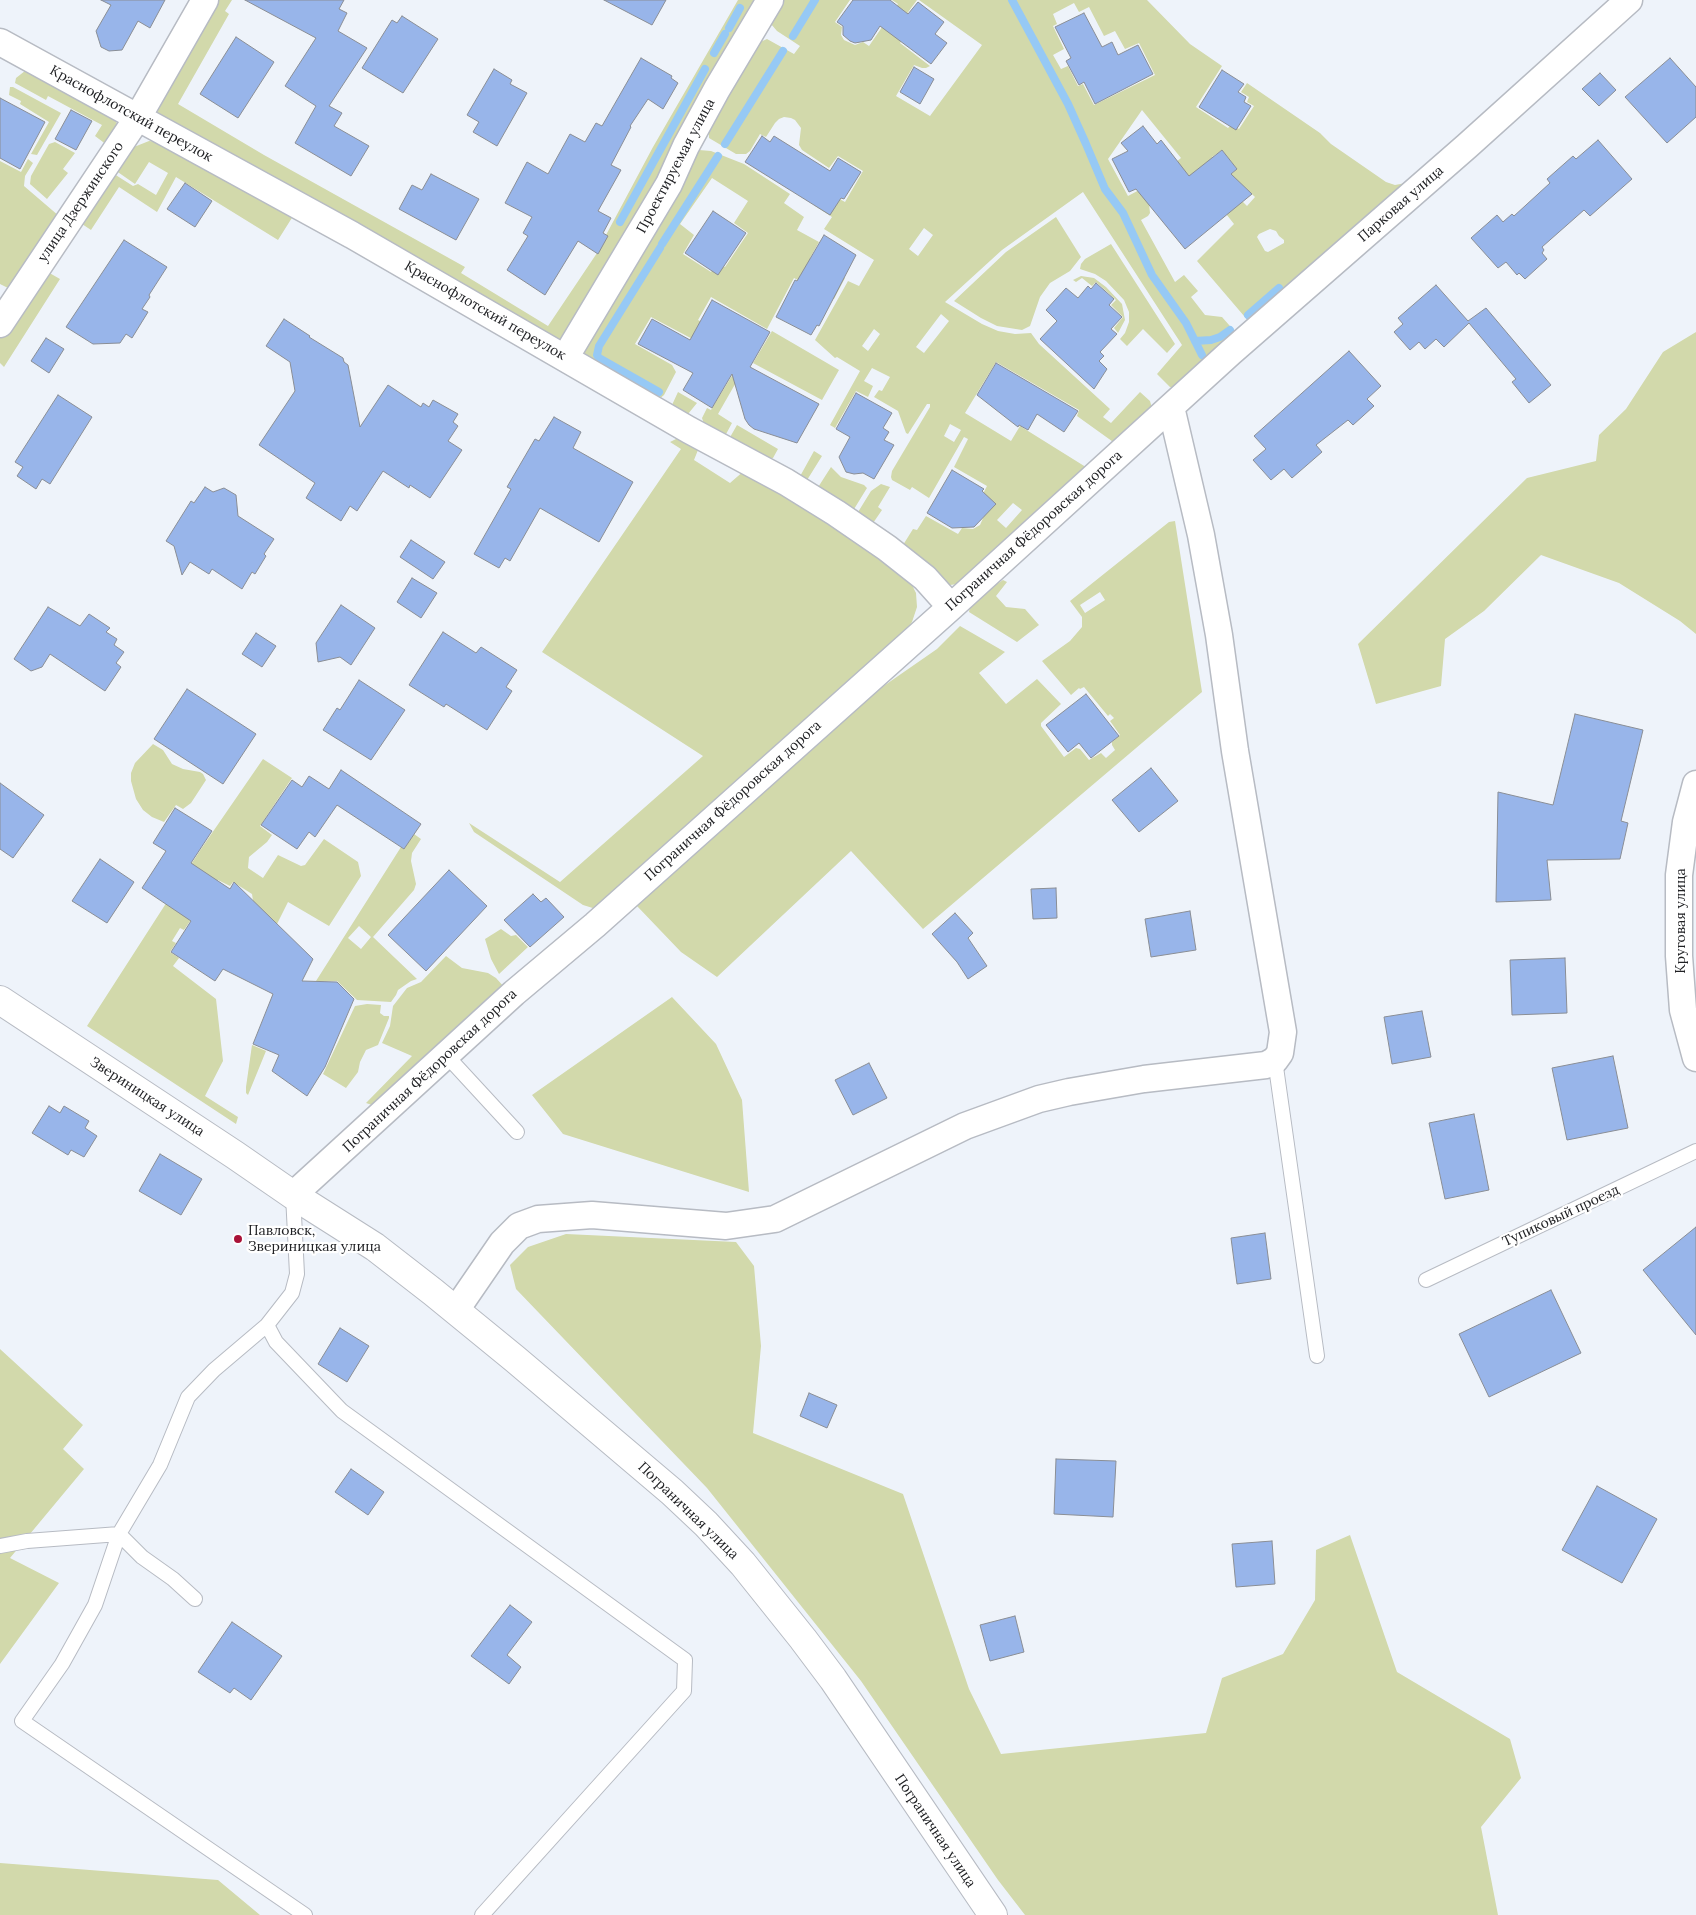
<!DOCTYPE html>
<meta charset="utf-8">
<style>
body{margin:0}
canvas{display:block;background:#eef3fa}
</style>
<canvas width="1696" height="1915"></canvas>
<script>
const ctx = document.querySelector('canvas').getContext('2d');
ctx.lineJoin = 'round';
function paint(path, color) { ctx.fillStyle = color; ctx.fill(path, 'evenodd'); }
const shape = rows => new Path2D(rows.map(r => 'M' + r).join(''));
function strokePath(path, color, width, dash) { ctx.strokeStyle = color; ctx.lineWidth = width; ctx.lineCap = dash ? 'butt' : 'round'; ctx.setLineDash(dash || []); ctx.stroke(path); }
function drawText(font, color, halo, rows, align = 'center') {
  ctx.font = font + ' Lora,serif'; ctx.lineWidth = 4.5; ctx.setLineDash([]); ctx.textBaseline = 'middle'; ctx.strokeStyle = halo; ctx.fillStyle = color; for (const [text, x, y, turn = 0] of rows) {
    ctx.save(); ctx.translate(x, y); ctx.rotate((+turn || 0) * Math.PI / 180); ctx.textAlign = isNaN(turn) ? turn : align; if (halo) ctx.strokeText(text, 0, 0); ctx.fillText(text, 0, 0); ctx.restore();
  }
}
const green = shape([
 [216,0,232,0,225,11,229,14,178,104,264,155,465,267,461,273,548,326,597,253,598,254,606,235,653,147,738,0,758,0,674,149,561,340,556,342,160,117,156,111],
 [782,0,850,0,835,22,842,27,841,35,844,40,855,45,863,42,869,46,898,4,892,0,917,0,906,15,912,28,900,43,930,66,926,68,922,68,914,65,896,96,930,116,982,45,919,0,1147,0,1190,44,1222,66,1196,107,1228,128,1231,125,1239,129,1254,106,1247,102,1249,97,1241,92,1247,83,1320,133,1331,144,1386,182,1395,185,1411,182,1250,323,1197,261,1234,224,1197,177,1158,208,1166,170,1181,158,1142,110,1108,159,1128,196,1143,188,1148,195,1150,213,1148,216,1141,220,1175,282,1184,275,1198,291,1191,297,1205,315,1222,317,1237,334,1173,388,1170,387,1157,374,1182,345,1083,192,1002,250,945,302,982,324,998,331,1015,334,1031,333,1039,344,1110,409,1103,417,1111,423,1140,392,1150,401,1152,408,1116,444,1077,416,1079,410,996,362,965,413,1011,441,1020,426,1089,469,958,584,950,585,943,581,903,545,913,529,917,530,926,516,958,534,962,528,973,529,980,525,984,516,978,503,987,486,954,467,968,439,964,437,929,498,912,487,910,490,892,480,891,477,892,471,930,407,930,404,927,404,908,434,906,433,898,411,874,397,879,390,882,391,890,377,872,368,864,381,873,386,868,397,856,391,835,428,830,425,860,371,837,357,835,358,815,340,848,281,859,286,874,260,824,229,832,217,815,206,825,191,845,202,863,171,838,156,829,168,802,150,799,145,801,128,795,120,791,118,784,117,779,119,775,123,766,137,760,134,750,151,746,154,736,154,709,138,709,128,758,43,767,39,794,54,800,46,777,31,771,24],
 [1074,3,1079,12,1089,7,1104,36,1115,31,1125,49,1139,43,1155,75,1094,105,1083,84,1078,86,1068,66,1061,69,1053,55,1064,49,1053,26,1057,24,1053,14],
 [1222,150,1237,169,1228,177,1212,157],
 [1237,180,1255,197,1247,206,1229,188],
 [924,228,933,235,918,256,909,249],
 [1270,229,1276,231,1279,236,1284,240,1284,243,1268,252,1265,251,1257,237,1259,234],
 [941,314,949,321,924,353,916,347],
 [874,329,880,334,868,351,862,346],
 [950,424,961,430,954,442,944,436],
 [1013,503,1022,510,1006,528,997,520],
 [30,67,115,117,117,125,107,145,95,136,102,125,48,96,46,100,15,83,16,78],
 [10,87,13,87,61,113,37,155,31,154,49,122,20,104,21,101,9,95],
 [149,141,160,142,295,213,278,240,176,177,157,212,119,187,91,230,79,222,111,172,133,186,138,184,156,195,168,173,149,162,135,184,112,168,129,149],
 [55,142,75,153,63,169,68,173,47,199,30,184,31,176,49,144],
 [699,150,711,151,744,164,790,194,784,203,804,217,797,230,819,242,810,258,845,278,834,299,794,278,767,329,711,297,698,320,710,326,700,343,651,317,635,344,672,365,676,372,664,395,657,401,584,356,584,351,696,152],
 [712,178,748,201,734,223,748,233,725,267,717,263,711,272,683,254,694,235,680,224],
 [28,159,33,163,25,176,24,186,59,216,12,290,0,284,0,161,21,172],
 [1056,217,1081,257,1070,271,1050,283,1040,297,1030,326,1022,330,997,326,981,318,954,301,1006,252],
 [1111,244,1175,344,1167,353,1143,329,1127,346,1120,339,1125,333,1129,322,1129,312,1124,300,1106,281,1095,274,1080,269,1081,264,1085,259],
 [46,271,60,279,4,367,0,363,0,338],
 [1081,276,1094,278,1106,287,1122,304,1125,320,1118,333,1114,328,1123,317,1111,305,1116,300,1096,282,1092,286,1082,278,1076,282,1073,280],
 [772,331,839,370,822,400,753,363],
 [1696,332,1696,634,1680,621,1619,583,1541,555,1484,611,1445,639,1441,686,1376,704,1358,644,1527,478,1596,461,1599,435,1626,409,1663,352],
 [758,344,718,414,732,423,725,436,704,424,702,418,707,408,711,410,736,369],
 [678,392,697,403,688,414,672,405],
 [737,425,778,449,773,458,766,459,729,439],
 [684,435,700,445,694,460,730,483,745,470,790,494,909,579,916,593,917,607,912,622,906,630,596,909,583,905,474,832,469,823,560,882,703,756,542,652,681,449,670,442],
 [814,451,822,456,804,485,798,480],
 [831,467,841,477,864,485,867,488,851,514,815,492],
 [881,484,890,487,878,507,882,510,871,526,855,517,871,491],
 [1175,521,1202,692,923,929,851,851,717,977,681,952,637,906,852,708,937,649,960,626,1005,652,979,673,1006,704,1037,679,1061,704,1041,723,1041,726,1064,757,1076,748,1080,749,1089,760,1101,753,1106,758,1115,750,1112,745,1112,742,1120,735,1110,721,1114,718,1110,714,1108,716,1084,687,1080,689,1079,688,1071,695,1042,661,1070,641,1082,627,1082,617,1070,601,1169,522],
 [1100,592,1105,600,1085,613,1080,605],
 [1003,580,1007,582,996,596,1006,607,1025,609,1039,625,1017,642,969,612,970,606,979,596],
 [153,744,163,750,172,764,183,769,200,772,203,774,206,780,191,803,183,809,176,805,164,822,152,817,143,810,136,799,131,781,131,773,135,763],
 [263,759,292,778,260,826,272,835,267,842,249,857,248,868,263,878,278,855,301,866,305,865,324,839,358,862,361,876,329,926,288,902,272,934,257,927,252,894,233,882,230,886,218,880,184,930,180,928,172,941,176,943,170,952,179,958,173,966,216,999,223,1061,205,1096,238,1117,236,1124,87,1026,201,849],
 [414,834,421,839,412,853,411,861,416,884,414,890,373,937,417,979,411,981,398,990,396,995,391,1002,357,1000,337,981,316,981,401,847,404,849],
 [359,926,371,937,361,949,348,938],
 [501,929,511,936,516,935,528,947,499,974,491,959,485,939],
 [446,956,462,968,488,973,496,978,505,988,375,1106,366,1103,412,1056,382,1043,390,1026,393,1006,407,988,421,982],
 [672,997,716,1044,742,1100,749,1192,563,1134,532,1095],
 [367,1004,381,1005,380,1013,384,1016,389,1016,389,1018,378,1045,366,1050,360,1062,358,1072,346,1088,323,1074,355,1006],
 [252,1045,266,1051,248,1095,246,1093,246,1087],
 [566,1234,736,1242,754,1266,761,1346,753,1433,903,1494,969,1689,1001,1754,1206,1733,1222,1678,1283,1654,1315,1600,1316,1550,1350,1535,1397,1672,1510,1739,1521,1778,1481,1827,1498,1915,1025,1915,998,1880,861,1681,707,1488,516,1289,510,1265,528,1247],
 [0,1349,83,1425,63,1449,84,1469,10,1558,59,1583,0,1664],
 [0,1863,218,1880,260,1915,0,1915]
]);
const stream = shape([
 [1012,0,1068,104,1086,144,1105,189,1123,213,1152,275,1186,323,1202,355],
 [729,28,740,8],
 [793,36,815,0],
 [714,53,725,34],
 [725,144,783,51],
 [620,222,705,69],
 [662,244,718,156],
 [1248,315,1279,288],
 [1195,341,1211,340,1220,337,1230,330],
 [659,392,599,358,597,355,599,346,660,248]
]);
const building = shape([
 [101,0,165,0,150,28,138,21,122,50,109,51,101,47,96,31,111,5,101,0],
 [245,0,344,0,339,9,347,13,338,31,367,48,329,106,342,113,334,126,369,146,351,176,295,143,316,106,285,86,316,38,245,0],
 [604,0,666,0,652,25,604,0],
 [853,0,890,0,908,14,918,2,944,22,935,34,947,43,931,64,880,26,871,40,855,43,850,41,843,35,843,26,837,22,853,0],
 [1084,13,1102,47,1112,42,1118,55,1138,45,1153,74,1095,104,1084,82,1079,85,1066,61,1071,58,1055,27,1084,13],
 [402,16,438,39,403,93,362,68,392,20,397,23,402,16],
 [236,37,274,62,238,118,200,94,236,37],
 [641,58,672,76,671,78,678,83,663,109,648,99,630,126,631,127,611,165,621,170,598,211,611,218,603,233,608,236,598,254,578,241,545,295,507,270,528,236,523,233,532,217,505,203,527,162,548,174,570,134,585,142,596,123,602,126,641,58],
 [1670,58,1696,87,1696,117,1667,143,1625,97,1670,58],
 [914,67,934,79,920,104,900,92,914,67],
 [494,69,512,80,510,84,527,93,497,146,473,132,479,122,467,115,494,69],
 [1222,70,1244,84,1238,92,1246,97,1244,102,1251,106,1236,130,1199,107,1222,70],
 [1600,73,1616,90,1599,106,1582,89,1600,73],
 [0,98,45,122,20,169,0,158,0,98],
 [71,110,92,121,76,150,55,139,71,110],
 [1143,126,1157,144,1161,140,1189,176,1222,150,1237,169,1231,174,1252,194,1185,249,1136,189,1129,192,1112,159,1128,151,1121,143,1143,126],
 [762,136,770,142,774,136,830,171,838,158,861,172,844,199,841,198,830,215,745,162,762,136],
 [1598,140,1632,179,1590,216,1584,210,1542,247,1544,250,1542,253,1547,259,1525,279,1519,273,1517,275,1506,262,1498,268,1471,238,1497,215,1503,222,1512,214,1514,216,1550,183,1547,179,1573,156,1576,159,1598,140],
 [431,174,479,199,456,240,399,209,412,185,422,190,431,174],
 [185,183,212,201,195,227,167,209,185,183],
 [713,211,746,233,718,275,685,253,713,211],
 [824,235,856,255,819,326,817,325,811,335,776,317,795,280,797,281,824,235],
 [124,240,167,267,149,295,150,297,142,309,148,312,132,338,126,334,120,343,93,344,66,327,124,240],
 [1096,283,1114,299,1109,305,1122,317,1111,329,1117,334,1100,352,1104,356,1099,361,1107,369,1094,389,1040,339,1057,321,1046,310,1066,288,1078,298,1088,286,1091,289,1096,283],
 [1436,285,1468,321,1486,308,1551,385,1529,403,1512,382,1516,379,1469,323,1444,347,1436,339,1425,349,1419,342,1410,350,1394,332,1403,324,1398,318,1436,285],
 [712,300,770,332,750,367,819,404,797,443,754,429,749,425,745,419,732,374,712,408,683,390,693,373,638,344,652,319,690,340,712,300],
 [284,319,310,336,309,337,343,358,344,362,348,365,360,427,388,385,421,407,423,403,429,407,433,400,458,414,453,422,458,426,448,441,462,450,430,498,410,485,409,488,383,471,357,511,350,506,341,521,306,498,315,483,259,445,295,391,290,362,266,346,284,319],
 [46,338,64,349,49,373,31,361,46,338],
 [1349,351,1381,386,1367,399,1374,406,1353,425,1348,420,1316,445,1322,452,1292,478,1284,469,1271,480,1253,460,1266,449,1254,436,1349,351],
 [996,363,1078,411,1064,432,1037,414,1028,430,1019,425,1018,427,977,395,996,363],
 [856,393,892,413,883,428,889,432,884,440,894,445,874,479,863,473,854,474,846,472,839,457,850,437,836,429,856,393],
 [58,395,92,417,50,484,42,479,36,489,17,476,23,467,15,462,58,395],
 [554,417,581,432,573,448,633,482,599,542,540,508,510,561,505,558,499,568,474,554,511,489,507,487,535,439,539,441,554,417],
 [952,470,984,489,982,491,996,504,974,527,952,528,927,513,952,470],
 [205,487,213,492,224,488,236,495,238,516,274,539,264,554,266,556,255,574,252,572,242,589,212,569,209,574,190,562,182,575,174,546,166,541,191,501,194,503,205,487],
 [411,540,445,562,433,579,400,557,411,540],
 [412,578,437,593,421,618,397,602,412,578],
 [341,605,375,628,351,665,340,657,318,662,316,643,341,605],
 [48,607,80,626,89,614,110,628,106,632,117,639,114,645,124,652,116,663,121,667,105,691,50,654,42,667,31,671,14,659,48,607],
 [443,632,476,653,481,647,517,670,506,687,512,691,487,730,446,704,444,707,409,685,443,632],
 [256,633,276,646,262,667,242,654,256,633],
 [359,680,405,710,371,760,323,730,337,708,340,710,359,680],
 [187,689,256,734,223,784,154,739,187,689],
 [1086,694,1119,736,1091,758,1079,743,1068,752,1046,725,1086,694],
 [1575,714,1643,730,1621,821,1628,823,1620,859,1547,860,1551,900,1496,902,1498,792,1553,805,1575,714],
 [1151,768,1178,801,1139,832,1112,800,1151,768],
 [341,770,421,824,404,849,337,805,315,837,309,832,297,849,261,825,292,780,302,787,309,776,329,789,341,770],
 [0,783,44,815,13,858,0,849,0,783],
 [175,808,212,831,191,863,230,889,234,882,313,959,302,981,337,982,354,999,325,1067,307,1096,272,1071,279,1055,253,1044,273,994,223,969,215,981,171,952,191,921,142,888,166,851,153,843,175,808],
 [100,859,134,882,107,923,72,901,100,859],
 [449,870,487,906,426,971,388,935,449,870],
 [1056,888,1057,918,1033,919,1031,889,1056,888],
 [533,894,541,902,546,898,564,917,530,947,504,920,533,894],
 [1190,911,1196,950,1151,957,1145,919,1190,911],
 [955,913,973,933,968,938,987,966,968,979,957,962,932,934,955,913],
 [1565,958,1567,1013,1512,1015,1510,960,1565,958],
 [1422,1011,1431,1057,1392,1064,1384,1017,1422,1011],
 [1613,1056,1628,1128,1567,1140,1552,1068,1613,1056],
 [869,1063,887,1098,853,1115,835,1080,869,1063],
 [49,1106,60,1113,64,1106,89,1121,85,1128,97,1136,84,1157,71,1150,68,1155,32,1133,49,1106],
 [1474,1114,1489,1190,1445,1199,1429,1123,1474,1114],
 [160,1154,202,1179,181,1215,139,1191,160,1154],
 [1696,1227,1696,1335,1643,1270,1696,1227],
 [1265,1233,1271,1279,1237,1284,1231,1238,1265,1233],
 [1551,1290,1581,1353,1489,1397,1459,1334,1551,1290],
 [340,1328,369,1346,347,1382,318,1364,340,1328],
 [809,1393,837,1405,827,1428,800,1416,809,1393],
 [1056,1459,1116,1461,1113,1517,1054,1514,1056,1459],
 [351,1469,384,1492,368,1515,335,1492,351,1469],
 [1597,1486,1657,1519,1622,1583,1562,1550,1597,1486],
 [1272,1541,1275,1584,1236,1587,1232,1544,1272,1541],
 [510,1605,532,1622,507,1655,521,1667,509,1684,471,1656,510,1605],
 [1015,1616,1024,1652,990,1661,980,1625,1015,1616],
 [232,1622,282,1656,251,1700,234,1688,230,1693,198,1672,232,1622]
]);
const service = shape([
 [446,1055,517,1132],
 [1275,1060,1317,1356],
 [293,1195,297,1274,292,1293,267,1325,214,1370,188,1397,160,1465,119,1534,95,1605,62,1664,22,1721,305,1915],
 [1426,1280,1696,1151],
 [267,1325,276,1342,342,1411,685,1660,684,1691,482,1915],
 [0,1546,27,1541,119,1534,142,1557,173,1579,195,1599]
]);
const minor = shape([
 [0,42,352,235,689,430,786,482,836,513,887,548,925,578,951,607],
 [0,324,138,117,205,0],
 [565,358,669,184,686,146,717,89,770,0],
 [1696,784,1686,822,1679,875,1679,956,1683,1010,1696,1058],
 [293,1195,514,993,595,925,951,607,1230,353,1467,146,1629,0],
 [456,1310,502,1243,519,1226,538,1219,592,1215,726,1226,775,1219,965,1126,1039,1099,1069,1092,1144,1079,1266,1065,1275,1060,1280,1053,1283,1032,1235,751,1219,635,1201,535,1171,407]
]);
const tertiary = shape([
 [0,1000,235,1155,293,1195,375,1247,433,1292,515,1359,672,1492,706,1524,743,1564,803,1639,833,1679,993,1915]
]);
const markers = [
 [238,1239,5,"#a91238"]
];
const streetNames = [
 ["Краснофлотский переулок",131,114,29],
 ["Проектируемая улица",676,166,-62],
 ["улица Дзержинского",81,202,-56],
 ["Парковая улица",1401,204,-41],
 ["Краснофлотский переулок",485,311,30],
 ["Пограничная Фёдоровская дорога",1034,531,-42],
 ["Пограничная Фёдоровская дорога",733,801,-42],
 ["Круговая улица",1681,921,-90],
 ["Пограничная Фёдоровская дорога",430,1071,-43],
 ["Звериницкая улица",147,1097,33],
 ["Тупиковый проезд",1561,1216,-25],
 ["Пограничная улица",688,1511,44],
 ["Пограничная улица",935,1831,56]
];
const poiNames = [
 ["Павловск,",248,1231],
 ["Звериницкая улица",248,1247]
];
paint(green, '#d2d9ab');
strokePath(stream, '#96c9f5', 8);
paint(building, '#98b5ea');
strokePath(building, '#8a8e95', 1);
strokePath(service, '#b7bbc3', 16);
strokePath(minor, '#b7bbc3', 29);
strokePath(tertiary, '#b7bbc3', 30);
strokePath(service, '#fff', 14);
strokePath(minor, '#fff', 26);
strokePath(tertiary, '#fff', 28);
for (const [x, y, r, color] of markers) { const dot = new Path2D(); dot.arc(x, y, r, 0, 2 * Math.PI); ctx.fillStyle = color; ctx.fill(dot); strokePath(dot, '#fff', 2); }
drawText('14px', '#202124', '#fff', streetNames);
drawText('14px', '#202124', '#fff', poiNames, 'left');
</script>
